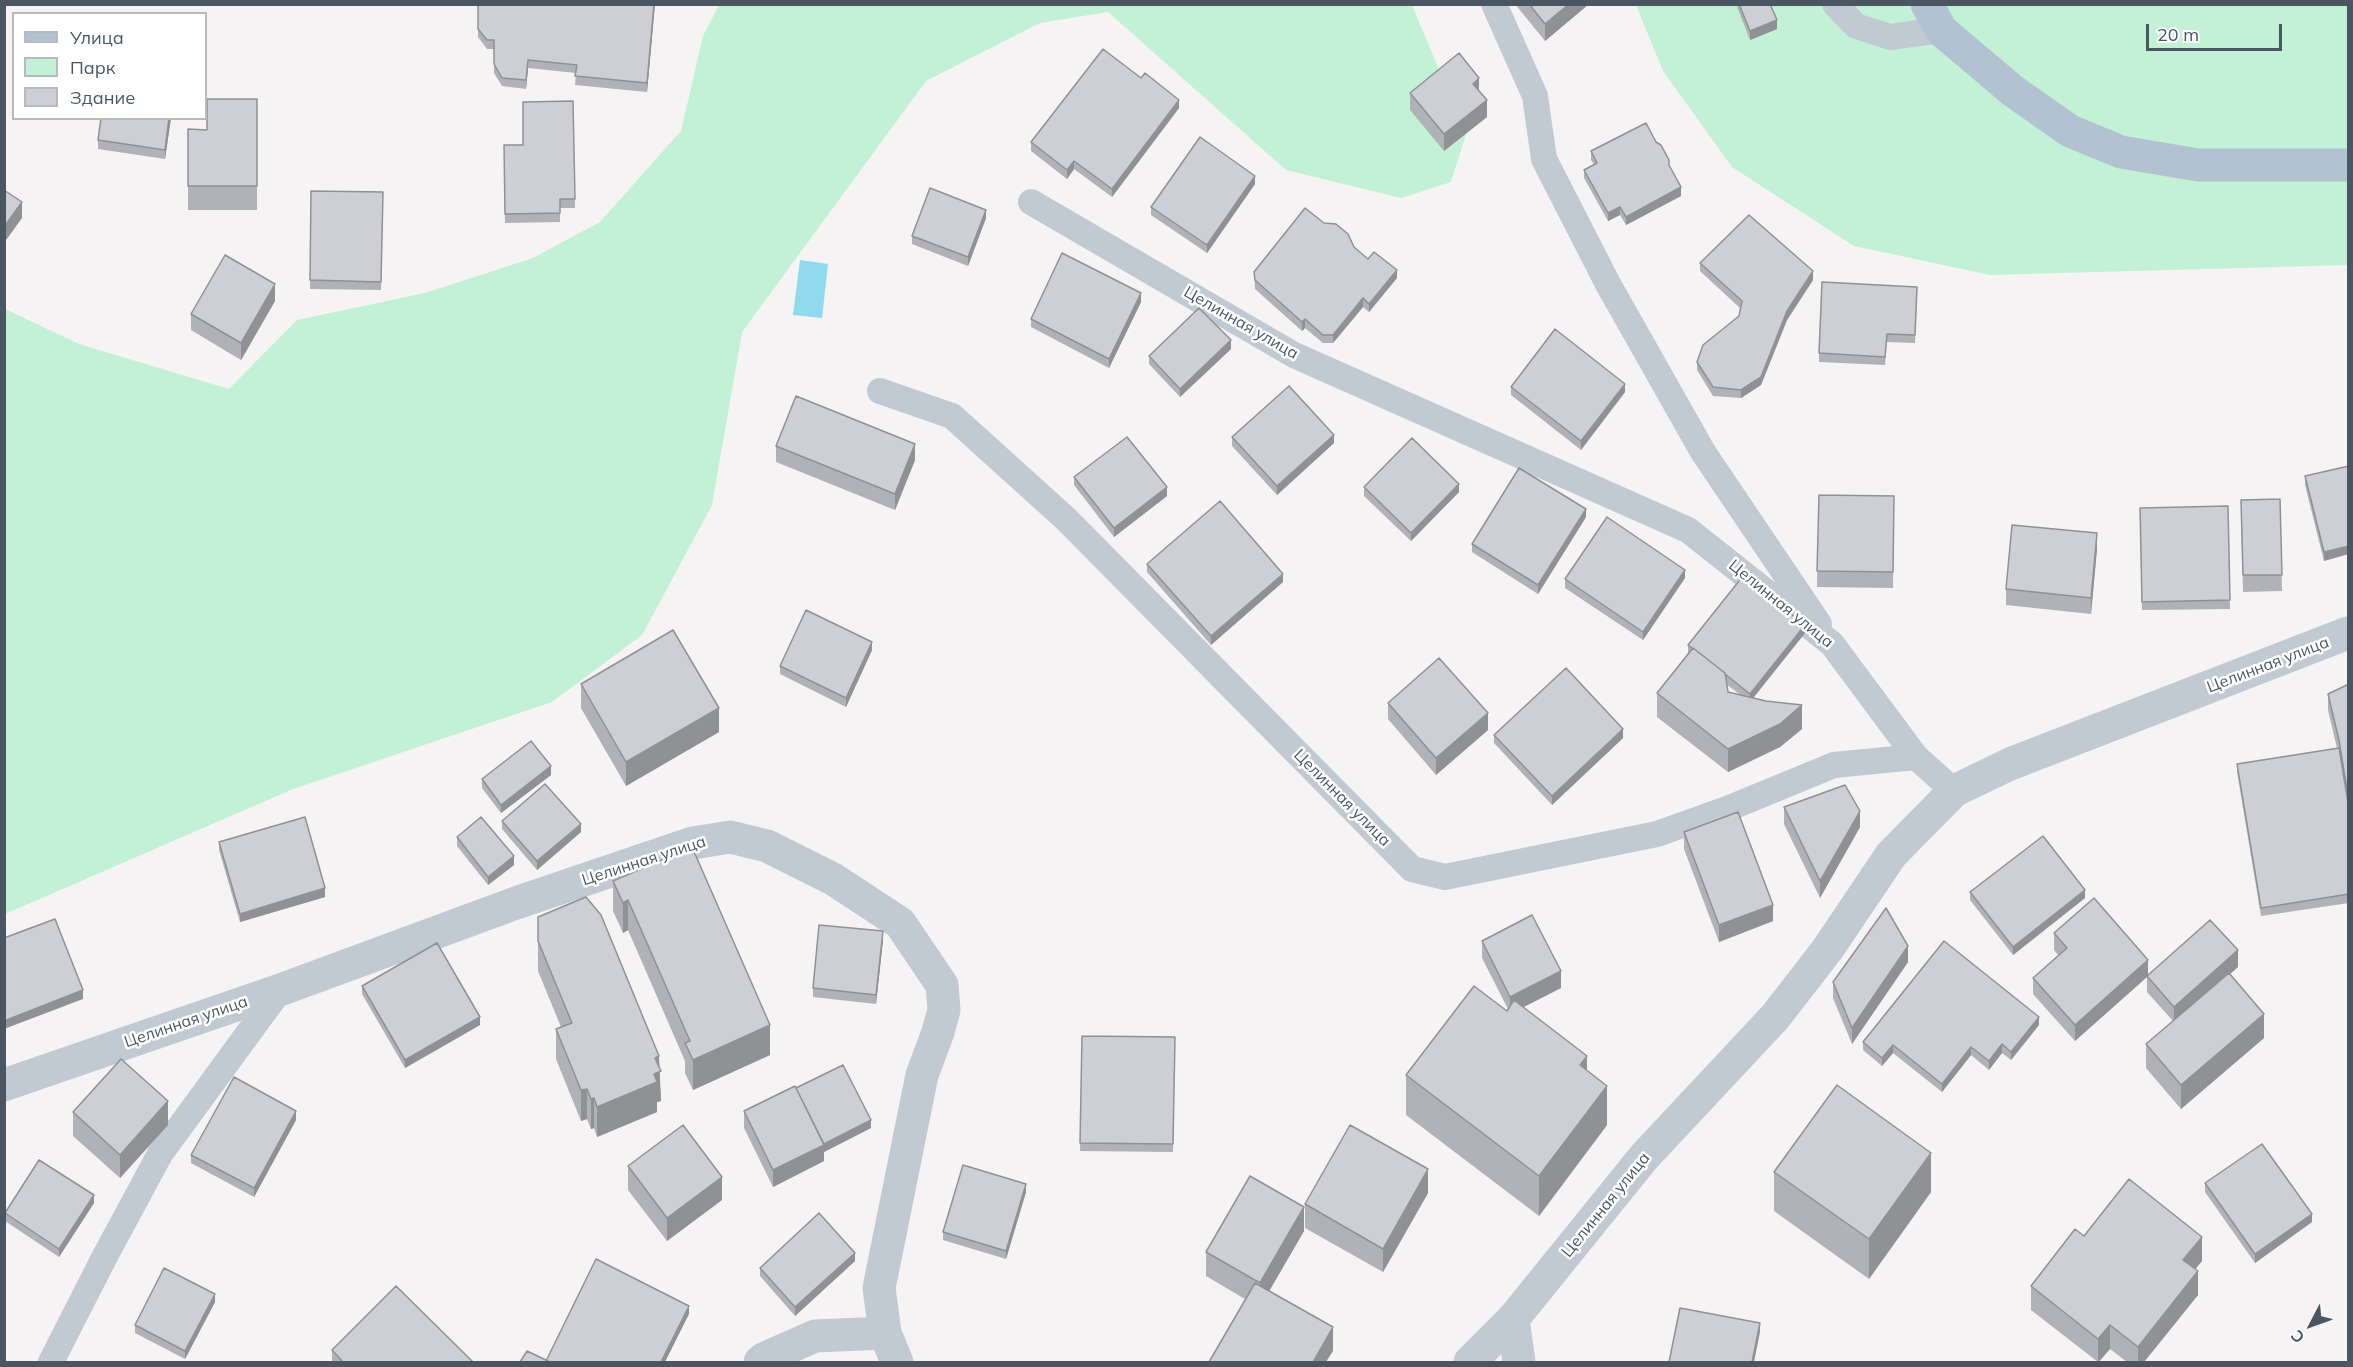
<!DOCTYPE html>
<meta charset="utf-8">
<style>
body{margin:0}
#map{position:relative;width:2353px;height:1367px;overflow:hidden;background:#f5f3f3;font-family:Mulish,sans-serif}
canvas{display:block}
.frame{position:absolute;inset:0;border:6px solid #4a5661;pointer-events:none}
.legend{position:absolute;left:12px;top:12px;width:195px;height:108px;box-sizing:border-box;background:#fff;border:2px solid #b7bbc0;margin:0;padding:8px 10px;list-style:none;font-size:18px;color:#4a5661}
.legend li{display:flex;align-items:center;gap:12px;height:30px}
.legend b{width:30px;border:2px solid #b7bbc0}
.north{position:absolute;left:2281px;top:1295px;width:60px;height:60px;-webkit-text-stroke:4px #fff;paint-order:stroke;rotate:229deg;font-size:16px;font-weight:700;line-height:24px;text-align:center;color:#4a5661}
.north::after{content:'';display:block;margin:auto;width:21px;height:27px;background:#4a5661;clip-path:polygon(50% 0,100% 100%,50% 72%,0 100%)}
.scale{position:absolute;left:2146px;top:24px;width:136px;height:27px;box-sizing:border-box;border:3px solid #4a5661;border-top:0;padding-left:8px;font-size:18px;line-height:21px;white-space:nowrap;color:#4a5661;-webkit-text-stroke:4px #fff;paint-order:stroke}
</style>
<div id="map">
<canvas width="2353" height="1367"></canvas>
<div class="frame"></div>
<ul class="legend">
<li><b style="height:8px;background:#b3c2d1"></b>Улица</li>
<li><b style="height:16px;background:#c3f1d5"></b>Парк</li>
<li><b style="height:16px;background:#cdcfd5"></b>Здание</li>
</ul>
<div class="north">С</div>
<div class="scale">20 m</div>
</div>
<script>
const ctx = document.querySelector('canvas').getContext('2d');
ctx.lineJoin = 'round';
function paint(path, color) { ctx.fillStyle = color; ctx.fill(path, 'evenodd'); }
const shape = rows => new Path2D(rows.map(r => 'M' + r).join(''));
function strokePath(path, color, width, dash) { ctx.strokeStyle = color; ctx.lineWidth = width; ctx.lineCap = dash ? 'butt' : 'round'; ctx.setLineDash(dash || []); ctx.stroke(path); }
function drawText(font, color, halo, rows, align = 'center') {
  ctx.font = font + ' Mulish,sans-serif'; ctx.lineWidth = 5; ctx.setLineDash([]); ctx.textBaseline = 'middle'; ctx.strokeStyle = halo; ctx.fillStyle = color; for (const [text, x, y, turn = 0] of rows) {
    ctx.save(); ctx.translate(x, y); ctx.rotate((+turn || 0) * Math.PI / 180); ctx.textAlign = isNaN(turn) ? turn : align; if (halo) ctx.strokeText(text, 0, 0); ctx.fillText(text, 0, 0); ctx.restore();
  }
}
const green = shape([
 [719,5,1412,5,1466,134,1451,182,1401,198,1286,170,1108,12,1040,23,926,81,742,332,712,505,642,635,552,702,293,789,5,914,5,309,79,344,229,389,297,320,425,293,533,258,600,222,681,131,703,36],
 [1636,5,2348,5,2348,265,1990,275,1854,246,1732,167,1663,71]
]);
const water = shape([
 [800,260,828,264,822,318,793,315]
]);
const service = shape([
 [1494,4,1535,96,1544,159,1608,284,1703,452,1819,624],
 [1835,4,1856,26,1890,37,1941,30],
 [1031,202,1294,355,1688,530,1832,644,1916,757,1954,791],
 [880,391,952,416,1066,519,1412,869,1445,877,1657,834,1727,809,1834,765,1916,757],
 [51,1362,104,1258,160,1154,280,990]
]);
const minor = shape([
 [4,1085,280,990,516,903,693,843,730,837,767,846,833,879,900,923,942,985,944,1010,938,1032,922,1075,879,1288,885,1333,815,1336,765,1358,760,1362],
 [1513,1319,1519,1362],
 [885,1333,897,1362]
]);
const tertiary = shape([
 [1470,1362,1513,1319,1644,1157,1775,1017,1827,950,1891,855,1954,791,2010,764,2348,633]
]);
const primary = shape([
 [1927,4,1941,30,2013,91,2070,131,2121,152,2198,165,2348,165]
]);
const wall = shape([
 [478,4,655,4,647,92,575,85,576,73,528,68,526,89,502,86,494,73,494,49,487,49,478,37],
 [1515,4,1589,4,1545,41],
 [1736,4,1770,4,1777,29,1750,40],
 [1479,91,1487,117,1444,151,1410,110,1410,93],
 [257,99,257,210,188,210,188,129,207,130],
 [573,101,575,208,560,208,560,222,505,223,504,145,523,145],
 [1179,108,1112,197,1074,169,1067,179,1031,151,1031,142],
 [171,118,165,159,98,149,98,140],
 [1591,151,1669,166,1681,196,1626,225,1620,215,1608,221,1584,178,1584,170,1594,164,1591,160],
 [1255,184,1207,253,1151,215,1151,207],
 [311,191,383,192,381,290,310,289],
 [986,218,968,266,912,244,912,236],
 [1354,247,1368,259,1397,278,1369,312,1363,307,1333,343,1323,343,1305,328,1302,331,1255,289,1254,272],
 [1700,263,1813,280,1787,320,1761,385,1741,398,1713,396,1697,370,1697,362,1739,316,1740,308,1700,271],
 [1917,295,1915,343,1887,342,1885,365,1819,362,1819,353],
 [275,301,241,360,191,330,191,314],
 [1141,302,1109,368,1031,327,1031,319],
 [1231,349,1180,397,1149,364,1149,356],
 [1511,387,1625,392,1581,450,1511,395],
 [1232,437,1334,443,1277,495,1232,446],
 [776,446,915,460,895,510,776,462],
 [2349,466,2324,561,2305,485,2305,476],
 [1074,477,1167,496,1114,537,1074,485],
 [1364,487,1459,492,1411,541,1364,496],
 [1819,495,1894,496,1893,588,1817,587],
 [2280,499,2282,591,2243,592,2241,517],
 [2228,506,2230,609,2142,610,2140,508],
 [1586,517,1538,594,1472,552,1472,544],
 [2097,549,2091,614,2006,605,2006,589],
 [1147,564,1283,582,1211,645,1147,572],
 [1685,578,1643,640,1565,588,1565,579],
 [1805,633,1753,698,1802,729,1780,747,1728,772,1657,717,1657,693,1688,653,1688,645],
 [1726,684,1738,693,1741,695,1728,692],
 [872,650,846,707,780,674,780,666],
 [581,684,719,732,626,786,581,708],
 [2349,684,2349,903,2261,916,2237,772,2237,764,2337,748,2328,710,2328,694],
 [1388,703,1488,730,1436,775,1388,719],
 [1494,735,1623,738,1552,805,1494,743],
 [551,775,501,813,482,788,482,779],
 [1784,807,1860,827,1820,898,1784,824],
 [502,821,581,832,537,870,502,829],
 [1684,832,1773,921,1719,942,1684,849],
 [457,837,514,865,488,885,457,846],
 [219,842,325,897,240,922,219,850],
 [613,881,770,1055,693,1090,685,1073,685,1061,628,930,623,933,613,911],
 [1970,892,2085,898,2013,955,1970,900],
 [538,917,659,1068,661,1101,657,1102,657,1112,597,1137,594,1128,591,1129,587,1119,581,1121,556,1059,556,1029,561,1027,538,971],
 [2054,933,2148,975,2238,967,2230,974,2264,1038,2181,1109,2146,1068,2146,1044,2173,1021,2147,992,2147,977,2075,1041,2033,994,2033,978,2058,955,2054,950],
 [883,940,876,1004,813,997,813,988],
 [1482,941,1561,988,1523,1007,1587,1070,1607,1125,1539,1216,1406,1115,1406,1075,1508,1009,1482,958],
 [1908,962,1852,1044,1833,998,1833,982],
 [362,986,480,1025,405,1068,362,994],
 [2039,1025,2011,1060,2002,1053,1989,1070,1971,1055,1942,1092,1893,1053,1882,1066,1863,1050,1863,1042],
 [1082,1036,1175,1037,1173,1152,1080,1151],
 [796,1088,871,1128,824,1152,824,1161,773,1187,744,1128,744,1111],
 [73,1112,168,1125,120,1178,73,1136],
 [296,1120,254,1197,191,1163,191,1155],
 [628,1166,722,1200,667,1241,628,1190],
 [1774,1172,1931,1192,1869,1279,1774,1211],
 [2205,1183,2312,1222,2255,1263,2205,1192],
 [1026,1192,1006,1259,943,1240,943,1232],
 [1428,1193,1383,1272,1305,1228,1305,1204],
 [94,1203,59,1257,5,1221,5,1213],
 [1304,1231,1269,1291,1333,1351,1206,1276,1206,1252],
 [2084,1236,2202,1261,2195,1269,2198,1295,2144,1362,2127,1362,2110,1349,2099,1362,2098,1362,2031,1310,2031,1286],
 [855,1261,795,1316,760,1276,760,1268],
 [215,1302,185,1359,135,1333,135,1325],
 [332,1350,473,1362,332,1362]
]);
const shadedWall = shape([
 [654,4,655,4,647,92,647,83],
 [1569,4,1589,4,1545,41,1545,24],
 [1777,20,1777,29,1750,40,1750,31],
 [528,60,528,68,526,89,526,80],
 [1479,78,1479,95,1473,84],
 [1179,100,1179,108,1112,197,1112,189],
 [1487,100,1487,117,1444,151,1444,134],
 [169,118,171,118,165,159,165,150],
 [1074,161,1074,169,1067,179,1067,170],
 [1255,176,1255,184,1207,253,1207,245],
 [1681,187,1681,196,1626,225,1626,217],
 [22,202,22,218,4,243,4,227],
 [1620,207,1620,215,1608,221,1608,213],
 [986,210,986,218,968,266,968,257],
 [1397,270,1397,278,1369,312,1369,304],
 [1813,271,1813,280,1787,320,1761,385,1741,398,1741,390,1787,311],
 [275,284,275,301,241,360,241,343],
 [1141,293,1141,302,1109,368,1109,359],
 [1363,298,1363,307,1333,343,1333,335],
 [1305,319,1305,328,1302,331,1302,322],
 [1231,340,1231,349,1180,397,1180,389],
 [1625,384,1625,392,1581,450,1581,441],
 [1334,435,1334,443,1277,495,1277,486],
 [915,444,915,460,895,510,895,494],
 [1459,484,1459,492,1411,541,1411,533],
 [1167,487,1167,496,1114,537,1114,528],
 [1586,509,1586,517,1538,594,1538,585],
 [2097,533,2097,549,2091,614,2091,598],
 [2349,546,2349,554,2324,561,2324,552],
 [1685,570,1685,578,1643,640,1643,632],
 [1283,574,1283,582,1211,645,1211,636],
 [1805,625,1805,633,1750,702,1750,694],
 [872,642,872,650,846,707,846,698],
 [1802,705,1802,729,1780,747,1728,772,1728,749],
 [719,708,719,732,626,786,626,762],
 [1488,713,1488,730,1436,775,1436,758],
 [1623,729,1623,738,1552,805,1552,796],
 [551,766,551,775,501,813,501,805],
 [1860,811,1860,827,1820,898,1820,881],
 [581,824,581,832,537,870,537,861],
 [514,856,514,865,488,885,488,877],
 [325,888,325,897,240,922,240,914],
 [2085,890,2085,898,2013,955,2013,947],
 [628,900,628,930,623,933,623,903],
 [1773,905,1773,921,1719,942,1719,925],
 [883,931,883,940,876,1004,876,995],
 [1908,946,1908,962,1852,1044,1852,1028],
 [2238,950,2238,967,2174,1023,2174,1007],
 [2148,960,2148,976,2075,1041,2075,1025],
 [1561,971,1561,988,1510,1014,1510,997],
 [83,990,83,999,4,1029,4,1021],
 [2264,1014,2264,1038,2181,1109,2181,1085],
 [480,1017,480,1025,405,1068,405,1060],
 [2039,1017,2039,1025,2011,1060,2011,1052],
 [770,1025,770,1055,693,1090,693,1060],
 [2002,1044,2002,1053,1989,1070,1989,1061],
 [1893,1045,1893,1053,1882,1066,1882,1058],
 [1971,1047,1971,1055,1942,1092,1942,1084],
 [659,1056,661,1101,657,1102,657,1112,597,1137,597,1107,655,1058],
 [1587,1056,1587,1095,1580,1065],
 [1607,1086,1607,1125,1539,1216,1539,1176],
 [587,1089,587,1119,581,1121,581,1090],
 [594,1098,594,1128,591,1129,591,1099],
 [168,1101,168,1125,120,1178,120,1155],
 [296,1111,296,1120,254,1197,254,1188],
 [871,1120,871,1128,824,1152,824,1161,773,1187,773,1170],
 [1931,1153,1931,1192,1869,1279,1869,1239],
 [1428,1169,1428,1193,1383,1272,1383,1249],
 [722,1177,722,1200,667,1241,667,1218],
 [1026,1184,1026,1192,1006,1259,1006,1251],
 [94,1195,94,1203,59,1257,59,1249],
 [1304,1207,1304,1231,1260,1307,1260,1283],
 [2312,1214,2312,1222,2255,1263,2255,1254],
 [2202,1237,2202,1261,2183,1284,2183,1260],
 [855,1253,855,1261,795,1316,795,1307],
 [2198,1271,2198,1295,2144,1362,2138,1362,2138,1347],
 [215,1294,215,1302,185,1359,185,1351],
 [689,1306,689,1314,665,1362,661,1362],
 [1760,1323,1760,1332,1754,1362,1752,1362],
 [2110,1325,2110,1349,2098,1362,2098,1339],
 [1333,1327,1333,1351,1326,1362,1313,1362]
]);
const building = shape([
 [478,4,654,4,647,83,575,76,577,65,528,60,526,80,502,78,494,64,494,40,487,40,478,29,478,4],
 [1529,4,1569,4,1545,24,1529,4],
 [1739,4,1770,4,1777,20,1750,31,1739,4],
 [1103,49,1141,78,1145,73,1179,100,1112,189,1074,161,1067,170,1031,142,1103,49],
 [1459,53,1479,78,1473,84,1487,100,1444,134,1410,93,1459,53],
 [207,99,257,99,257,186,188,186,188,129,207,130,207,99],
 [573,101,575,199,560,199,560,213,505,214,504,145,523,145,523,102,573,101],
 [101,118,169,118,165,150,98,140,101,118],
 [1646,123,1656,142,1661,145,1669,160,1669,165,1681,187,1626,217,1620,207,1608,213,1584,170,1597,163,1591,151,1646,123],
 [1200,137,1255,176,1207,245,1151,207,1200,137],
 [930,188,986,210,968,257,912,236,930,188],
 [4,190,22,202,4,227,4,190],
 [311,191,383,192,381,282,310,280,311,191],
 [1305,208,1324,223,1336,224,1348,234,1354,247,1368,259,1374,252,1397,270,1369,304,1363,298,1333,335,1323,335,1305,319,1302,322,1255,280,1254,272,1305,208],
 [1749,215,1813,271,1787,311,1761,377,1741,390,1713,387,1697,362,1703,345,1739,316,1742,301,1700,263,1749,215],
 [1062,253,1141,293,1109,359,1031,319,1062,253],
 [225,255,275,284,241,343,191,314,225,255],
 [1822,282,1917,287,1915,335,1887,334,1885,357,1819,353,1822,282],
 [1199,308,1231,340,1180,389,1149,356,1199,308],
 [1555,329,1625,384,1581,441,1511,387,1555,329],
 [1289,386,1334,435,1277,486,1232,437,1289,386],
 [796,396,915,444,895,494,776,446,796,396],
 [1127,437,1167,487,1114,528,1074,477,1127,437],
 [1412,438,1459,484,1411,533,1364,487,1412,438],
 [2349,466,2349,546,2324,552,2305,476,2349,466],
 [1519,468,1586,509,1538,585,1472,544,1519,468],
 [1819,495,1894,496,1893,572,1817,571,1819,495],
 [2280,499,2282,575,2243,575,2241,500,2280,499],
 [1220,501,1283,574,1211,636,1147,564,1220,501],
 [2228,506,2230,600,2142,602,2140,508,2228,506],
 [1607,517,1685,570,1643,632,1565,579,1607,517],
 [2012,525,2097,533,2091,598,2006,589,2012,525],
 [1743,576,1805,625,1750,694,1725,674,1725,673,1693,648,1692,648,1688,645,1743,576],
 [806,610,872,642,846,698,780,666,806,610],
 [673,630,719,708,626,762,581,684,673,630],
 [1693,648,1725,673,1728,692,1766,701,1802,705,1780,724,1728,749,1657,693,1693,648],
 [1439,658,1488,713,1436,758,1388,703,1439,658],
 [1566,668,1623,729,1552,796,1494,735,1566,668],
 [2349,684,2349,801,2339,740,2328,694,2349,684],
 [531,741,551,766,501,805,482,779,531,741],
 [2339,748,2349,809,2349,894,2261,908,2237,764,2339,748],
 [545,784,581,824,537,861,502,821,545,784],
 [1845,785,1860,811,1820,881,1784,807,1845,785],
 [1738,812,1773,905,1719,925,1684,832,1738,812],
 [305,817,325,888,240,914,219,842,305,817],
 [481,817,514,856,488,877,457,837,481,817],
 [2043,836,2085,890,2013,947,1970,892,2043,836],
 [692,847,770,1025,693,1060,685,1043,690,1041,628,900,623,903,613,881,692,847],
 [586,897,601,915,659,1056,655,1058,661,1071,654,1074,657,1082,597,1107,594,1098,591,1099,587,1089,581,1090,556,1029,572,1023,538,941,538,917,586,897],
 [2094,898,2148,960,2075,1025,2033,978,2067,948,2054,933,2094,898],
 [1886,908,1908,946,1852,1028,1833,982,1886,908],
 [1532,915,1561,971,1510,997,1482,941,1532,915],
 [55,919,83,990,4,1021,4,938,55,919],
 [2210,920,2238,950,2174,1007,2147,976,2210,920],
 [819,925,883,931,876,995,813,988,819,925],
 [1944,941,2039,1017,2011,1052,2002,1044,1989,1061,1971,1047,1942,1084,1893,1045,1882,1058,1863,1042,1944,941],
 [437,943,480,1017,405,1060,362,986,437,943],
 [2229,973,2264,1014,2181,1085,2146,1044,2229,973],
 [1474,986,1507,1011,1514,1000,1587,1056,1580,1065,1607,1086,1539,1176,1406,1075,1474,986],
 [1082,1036,1175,1037,1173,1144,1080,1143,1082,1036],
 [121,1059,168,1101,120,1155,73,1112,121,1059],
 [843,1065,871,1120,824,1144,796,1088,843,1065],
 [234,1077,296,1111,254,1188,191,1155,234,1077],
 [1837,1085,1931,1153,1869,1239,1774,1172,1837,1085],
 [795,1086,824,1145,773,1170,744,1111,795,1086],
 [683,1125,722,1177,667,1218,628,1166,683,1125],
 [1350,1125,1428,1169,1383,1249,1305,1204,1350,1125],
 [2262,1144,2312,1214,2255,1254,2205,1183,2262,1144],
 [39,1160,94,1195,59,1249,5,1213,39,1160],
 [963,1165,1026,1184,1006,1251,943,1232,963,1165],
 [1250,1176,1304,1207,1260,1283,1206,1252,1250,1176],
 [2129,1179,2202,1237,2183,1260,2198,1271,2138,1347,2110,1325,2098,1339,2031,1286,2075,1229,2084,1236,2129,1179],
 [819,1213,855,1253,795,1307,760,1268,819,1213],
 [596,1259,689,1306,661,1362,550,1362,546,1361,596,1259],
 [164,1268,215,1294,185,1351,135,1325,164,1268],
 [1255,1283,1333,1327,1313,1362,1209,1362,1255,1283],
 [396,1286,473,1362,343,1362,332,1350,396,1286],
 [1680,1308,1760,1323,1752,1362,1669,1362,1680,1308],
 [527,1351,550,1362,520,1362,527,1351]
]);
const streetNames = [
 ["Целинная улица",1241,323,30],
 ["Целинная улица",1781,604,39],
 ["Целинная улица",2268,665,-21],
 ["Целинная улица",1342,798,45],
 ["Целинная улица",644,861,-18],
 ["Целинная улица",186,1022,-19],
 ["Целинная улица",1606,1205,-51]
];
paint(green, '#c3f1d5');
paint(water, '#90daee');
strokePath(service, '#c1cad2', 26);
strokePath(minor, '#c1cad2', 33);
strokePath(tertiary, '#c1cad2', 33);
strokePath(primary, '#b3c2d1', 33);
paint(wall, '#b0b2b7');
paint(shadedWall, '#909195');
paint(building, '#cdcfd5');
strokePath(building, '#909195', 1.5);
drawText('16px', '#4a5661', '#fff', streetNames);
</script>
